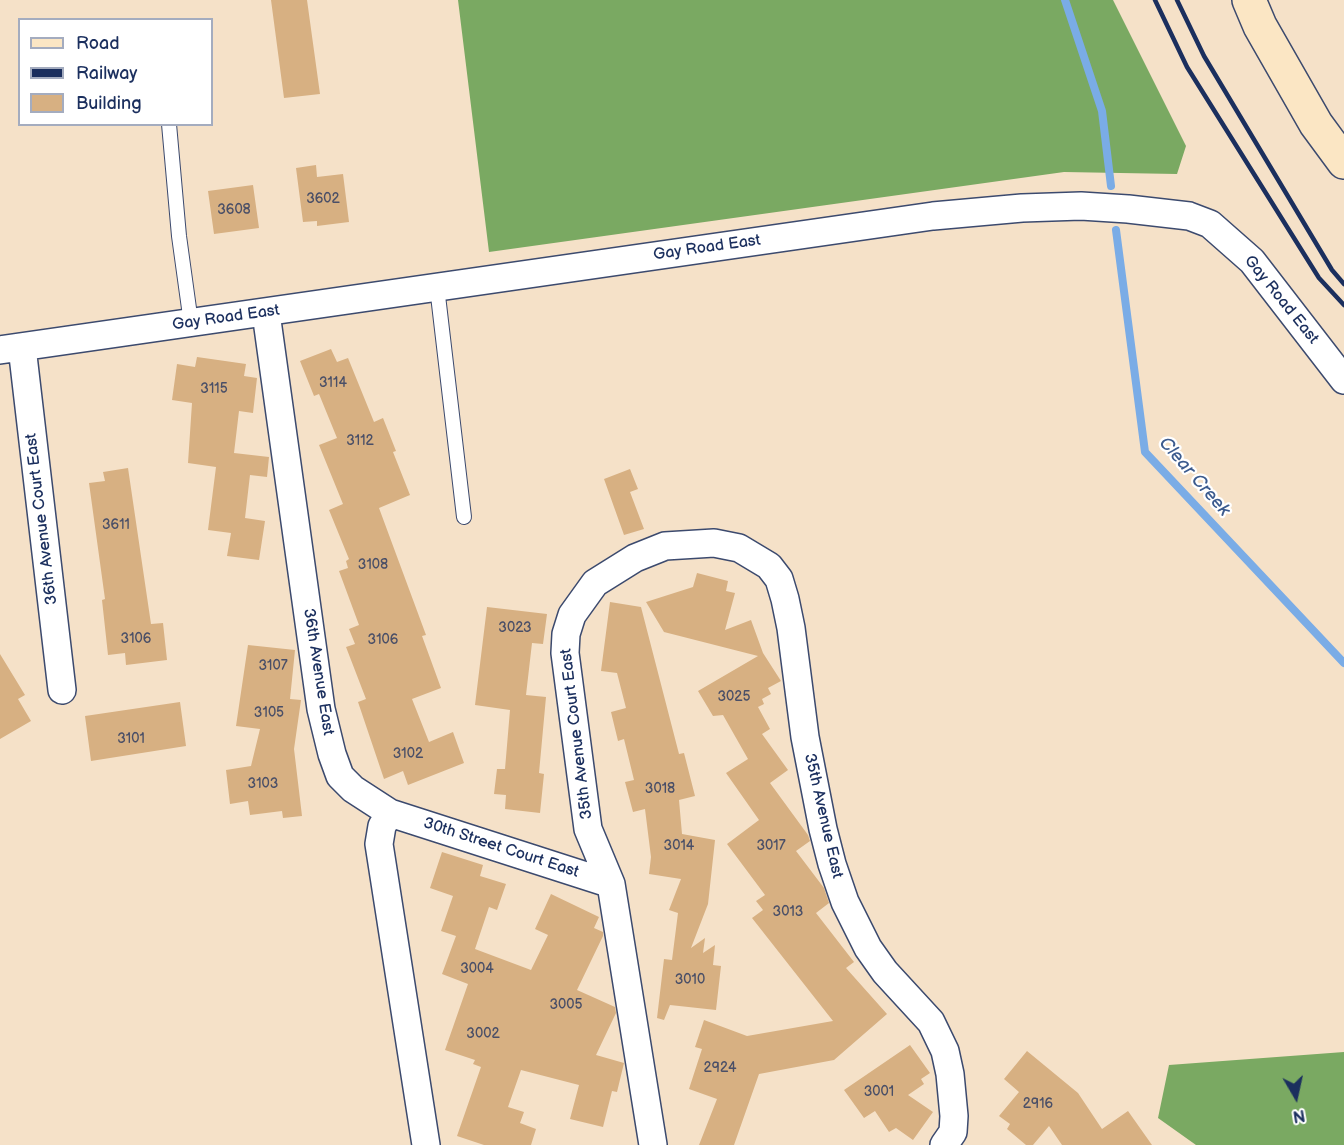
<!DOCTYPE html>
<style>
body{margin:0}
#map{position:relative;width:1344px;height:1145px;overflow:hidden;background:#f5e1c8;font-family:"Balsamiq Sans",sans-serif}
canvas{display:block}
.legend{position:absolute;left:18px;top:18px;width:195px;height:108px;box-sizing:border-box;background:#fff;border:2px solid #a4acbf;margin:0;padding:8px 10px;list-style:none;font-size:18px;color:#1b2f5e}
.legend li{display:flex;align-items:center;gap:12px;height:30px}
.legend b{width:30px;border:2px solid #a4acbf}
.north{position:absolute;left:1266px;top:1067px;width:60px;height:60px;-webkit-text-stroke:4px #fff;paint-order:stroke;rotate:171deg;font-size:16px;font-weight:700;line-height:24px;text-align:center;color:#1b2f5e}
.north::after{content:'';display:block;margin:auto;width:21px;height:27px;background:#1b2f5e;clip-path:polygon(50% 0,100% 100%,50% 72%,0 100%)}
</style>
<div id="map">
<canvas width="1344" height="1145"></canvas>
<ul class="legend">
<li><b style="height:8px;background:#fbe6c4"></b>Road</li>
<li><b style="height:8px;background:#1b2f5e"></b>Railway</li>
<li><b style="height:16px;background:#d7b082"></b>Building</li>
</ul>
<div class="north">N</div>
</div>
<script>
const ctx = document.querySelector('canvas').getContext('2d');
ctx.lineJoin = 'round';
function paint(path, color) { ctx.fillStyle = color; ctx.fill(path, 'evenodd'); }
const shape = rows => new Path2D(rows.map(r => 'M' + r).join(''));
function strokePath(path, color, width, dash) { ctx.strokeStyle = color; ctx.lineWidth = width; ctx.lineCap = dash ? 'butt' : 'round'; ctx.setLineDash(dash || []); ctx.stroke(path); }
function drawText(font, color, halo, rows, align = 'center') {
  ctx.font = font + ' "Balsamiq Sans",sans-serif'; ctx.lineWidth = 4.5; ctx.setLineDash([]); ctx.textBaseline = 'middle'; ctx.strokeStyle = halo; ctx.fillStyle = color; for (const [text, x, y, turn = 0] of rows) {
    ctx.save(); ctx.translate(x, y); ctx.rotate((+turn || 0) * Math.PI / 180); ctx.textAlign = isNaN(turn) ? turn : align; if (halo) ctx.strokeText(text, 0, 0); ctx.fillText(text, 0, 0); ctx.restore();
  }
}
const forest = shape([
 [458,0,1113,0,1186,146,1177,174,1064,172,489,252],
 [1344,1052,1344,1145,1196,1145,1158,1118,1169,1065]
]);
const stream = shape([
 [1065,0,1102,111,1111,186],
 [1116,230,1145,452,1344,663]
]);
const building = shape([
 [271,0,307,0,320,94,284,98],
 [316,165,317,177,343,174,349,222,317,226,317,221,303,222,296,168],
 [253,185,259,228,214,234,208,191],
 [331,349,337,362,348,358,374,422,383,418,396,451,393,452,410,495,379,508,426,635,422,636,441,688,412,699,429,742,453,732,464,763,408,785,403,771,384,779,358,702,366,699,346,647,355,644,349,629,359,625,339,571,348,568,346,561,349,559,329,510,343,504,319,445,337,438,319,394,314,396,300,361],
 [197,357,246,364,244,376,257,378,253,413,239,411,234,453,269,457,267,477,250,475,245,518,265,521,259,560,227,556,231,533,208,530,216,467,188,463,192,403,172,400,177,364,195,367],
 [128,468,151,624,163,623,167,660,126,665,125,653,108,655,102,600,105,599,89,483,105,481,103,472],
 [630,469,638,489,630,492,644,529,624,535,604,479],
 [697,573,728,581,726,591,735,593,725,630,751,620,763,653,781,681,768,688,771,694,762,699,764,704,758,707,770,729,762,734,788,770,770,783,808,835,810,841,796,851,824,888,829,903,816,913,854,962,846,968,887,1014,834,1060,759,1074,734,1145,699,1145,717,1099,689,1089,702,1049,695,1047,704,1020,747,1036,833,1021,752,918,763,910,756,901,765,895,727,844,759,820,726,773,748,759,723,715,713,716,698,691,758,656,664,632,646,602,693,587],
 [610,602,641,607,679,754,684,753,695,796,679,800,682,834,715,840,708,904,691,948,705,938,703,953,715,945,713,965,721,966,716,1010,670,1005,664,1020,657,1018,664,959,672,960,678,913,669,910,681,879,649,874,651,857,645,809,633,812,625,782,634,780,624,739,618,741,611,712,626,708,617,673,601,671],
 [487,607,547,614,543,644,532,643,526,695,546,697,539,773,544,774,540,813,505,809,506,795,494,794,497,769,505,769,510,710,475,705],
 [248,645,295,650,290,699,301,700,294,749,302,816,283,818,282,811,250,815,248,801,230,804,226,770,251,766,260,729,236,726],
 [0,654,25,695,18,699,31,721,0,739],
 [180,702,186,746,91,761,85,716],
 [442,852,483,865,480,876,506,884,497,910,489,907,475,949,531,970,548,935,535,929,551,894,599,917,594,928,603,932,603,936,577,990,615,1007,616,1013,596,1055,624,1063,617,1092,612,1091,603,1127,570,1119,579,1085,521,1070,508,1107,524,1112,520,1123,536,1129,531,1145,484,1145,457,1136,481,1067,473,1064,475,1060,445,1050,468,984,442,974,456,936,441,931,453,896,430,888],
 [910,1045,930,1073,921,1079,924,1084,908,1095,933,1112,913,1140,896,1128,889,1132,875,1111,864,1118,844,1090],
 [1027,1051,1078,1093,1102,1129,1128,1111,1152,1145,1062,1145,1049,1126,1033,1145,1026,1145,1007,1129,1010,1124,999,1116,1019,1092,1004,1079]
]);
const lane = shape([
 [169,124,179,236,191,323],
 [437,287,464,517]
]);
const street = shape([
 [266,313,321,709,332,754,340,776,353,789,390,813,611,884],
 [22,347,62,690],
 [0,350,933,216,1022,208,1081,206,1128,209,1189,216,1210,224,1252,261,1344,380],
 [390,813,382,826,379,844,426,1145],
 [653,1145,611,884,588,829,565,653,566,634,572,615,595,583,635,558,665,546,714,543,739,548,769,566,779,579,785,599,791,628,805,737,823,829,832,864,845,902,868,948,885,972,931,1022,945,1051,950,1074,954,1116,953,1132,944,1145]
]);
const secondary = shape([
 [1249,0,1260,26,1316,124,1344,162]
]);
const rail = shape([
 [1155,0,1187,67,1319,278,1344,305],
 [1177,0,1204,56,1332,270,1344,284]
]);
const numberNames = [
 ["3602",323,199],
 ["3608",234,210],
 ["3114",333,383],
 ["3115",214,389],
 ["3112",360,441],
 ["3611",116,525],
 ["3108",373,565],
 ["3023",515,628],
 ["3106",136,639],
 ["3106",383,640],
 ["3107",273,666],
 ["3025",734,697],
 ["3105",269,713],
 ["3101",131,739],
 ["3102",408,754],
 ["3103",263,784],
 ["3018",660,789],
 ["3014",679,846],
 ["3017",771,846],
 ["3013",788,912],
 ["3004",477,969],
 ["3010",690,980],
 ["3005",566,1005],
 ["3002",483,1034],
 ["2924",720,1068],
 ["3001",879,1092],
 ["2916",1038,1104]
];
const streetNames = [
 ["Gay Road East",707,248,-8],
 ["Gay Road East",1281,300,51],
 ["Gay Road East",226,318,-8],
 ["36th Avenue Court East",42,519,-97],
 ["36th Avenue East",318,672,81],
 ["35th Avenue Court East",577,734,-97],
 ["35th Avenue East",823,816,77],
 ["30th Street Court East",501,848,18]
];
const waterNames = [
 ["Clear Creek",1194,477,49]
];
paint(forest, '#7aa962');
strokePath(stream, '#7aace6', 8);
paint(building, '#d7b082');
strokePath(lane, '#3c4a6e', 16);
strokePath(street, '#3c4a6e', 30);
strokePath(secondary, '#3c4a6e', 36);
strokePath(lane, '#fff', 14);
strokePath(street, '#fff', 27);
strokePath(secondary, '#fbe6c4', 33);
strokePath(rail, '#1b2f5e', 4.5);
drawText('14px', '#4a4f67', null, numberNames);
drawText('16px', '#1b2f5e', '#fff', streetNames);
drawText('italic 18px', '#3c5b8e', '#fff', waterNames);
</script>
